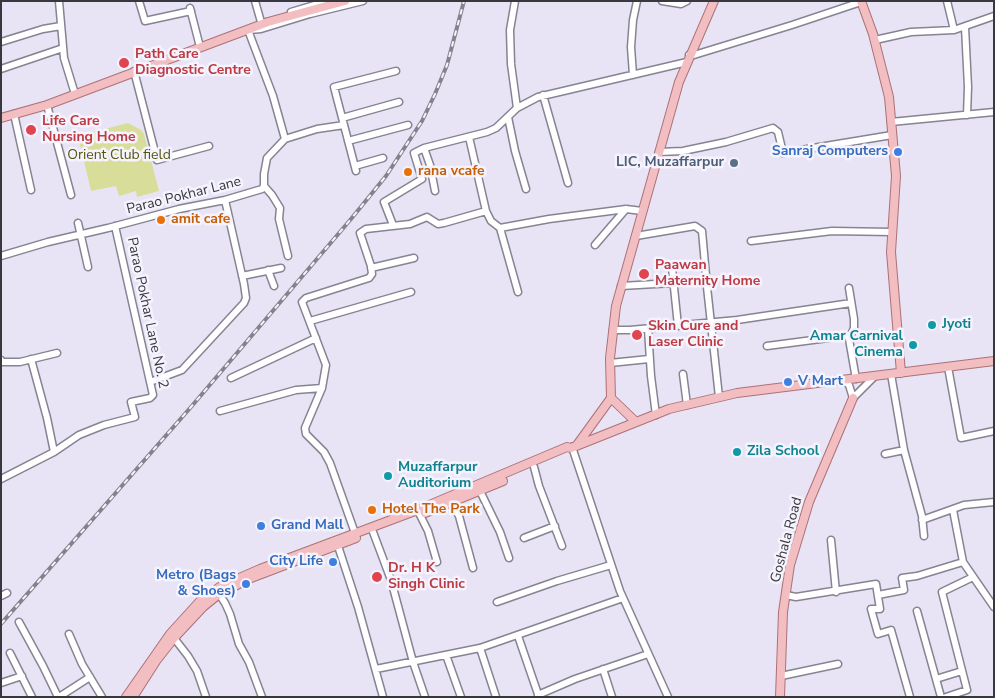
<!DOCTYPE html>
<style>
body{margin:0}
#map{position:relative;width:995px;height:698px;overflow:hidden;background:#e8e4f5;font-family:"Nunito Sans",sans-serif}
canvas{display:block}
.frame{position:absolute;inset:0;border:2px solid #39383e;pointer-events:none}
</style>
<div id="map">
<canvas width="995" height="698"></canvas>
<div class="frame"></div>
</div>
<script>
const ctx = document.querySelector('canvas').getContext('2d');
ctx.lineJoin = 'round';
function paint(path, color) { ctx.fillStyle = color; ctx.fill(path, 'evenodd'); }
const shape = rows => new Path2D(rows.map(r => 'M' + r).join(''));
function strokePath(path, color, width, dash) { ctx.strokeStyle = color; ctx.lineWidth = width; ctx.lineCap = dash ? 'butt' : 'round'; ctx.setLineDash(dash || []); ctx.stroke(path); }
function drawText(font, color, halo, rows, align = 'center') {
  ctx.font = font + ' "Nunito Sans",sans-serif'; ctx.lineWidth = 5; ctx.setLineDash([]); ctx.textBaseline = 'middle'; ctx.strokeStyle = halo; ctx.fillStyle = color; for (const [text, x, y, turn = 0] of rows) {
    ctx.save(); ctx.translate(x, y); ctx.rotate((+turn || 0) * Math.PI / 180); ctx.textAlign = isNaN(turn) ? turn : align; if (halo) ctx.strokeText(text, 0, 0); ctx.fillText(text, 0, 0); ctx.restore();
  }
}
const green = shape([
 [128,123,141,130,144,134,159,191,137,197,136,191,119,196,116,186,91,191,78,136]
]);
const minor = shape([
 [59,1,64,58,75,94],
 [139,1,145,21,191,11],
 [255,1,261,22],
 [515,1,510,30,511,64,517,108],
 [662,1,681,4,687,1],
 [947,1,954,30],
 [190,8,200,47],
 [291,12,328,1],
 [965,27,968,87,967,115],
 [249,30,261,29,310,14,363,1],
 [875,40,911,32,954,30,994,16],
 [1,42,43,29,61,26],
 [689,55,694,55,792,25,861,2],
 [1,69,63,48],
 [134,71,157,160,209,146],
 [633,75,631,47,633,20,637,1],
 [543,95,568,183],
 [47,105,71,195],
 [14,114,31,190],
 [508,117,515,151,526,189],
 [342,118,399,102],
 [891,122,994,112],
 [469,137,486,211,491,221,500,228,549,219,626,209,642,211],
 [285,139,317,129,344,125],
 [348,141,408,125],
 [424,148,430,165,435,191],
 [659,152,683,151,726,142,773,128,778,132,783,153,892,135],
 [355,166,383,158],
 [356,171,334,87,396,71],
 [264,186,272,195,280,208,279,219,288,256],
 [78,223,88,267],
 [393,225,384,202,422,179,414,153,424,148,487,132,496,128,517,108,538,97,687,62],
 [500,228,518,292],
 [636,236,695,226,702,231,707,287,719,397],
 [751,241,832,231,892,232],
 [595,245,626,209],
 [1,256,48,242,108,228,179,209,225,200,262,189,264,186,264,174,267,158,285,139,273,96,248,30],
 [371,268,414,258],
 [672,268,678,326],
 [268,270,274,286],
 [242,276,281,268],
 [621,286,673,283],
 [849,288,854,319,854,328,849,339,856,379],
 [310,321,411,292],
 [648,329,651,376,656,415],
 [613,330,630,330,737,320,851,303],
 [767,346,851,335],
 [31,359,47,418,54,452],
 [1,360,2,362,20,362,57,353],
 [610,363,649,359],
 [948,367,961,438,994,431],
 [683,374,687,405],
 [891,374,904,450,922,516,924,536],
 [231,378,316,338],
 [843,380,849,385,853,398,875,376],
 [150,382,182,370,244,303,246,298,244,284,225,200],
 [220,411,296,390,322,388],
 [572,447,620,591,668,697],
 [885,454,904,450],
 [534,467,539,486,562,546],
 [1,479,54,452,79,435,104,425,135,417,131,402,150,398,153,395,115,226],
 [480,491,500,532,509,558],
 [451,503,459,516,473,568],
 [420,515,428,531,437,562],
 [922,520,964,505,994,502],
 [373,532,391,580,413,662,425,697],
 [355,533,330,463,324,452,306,434,305,428,322,388,326,365,302,302,306,298,369,278,372,274,371,266,360,233,366,229,410,224,427,217,438,224,444,223,486,211],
 [524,538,555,526],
 [831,540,836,592],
 [338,546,358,607,383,697],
 [963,562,994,607],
 [219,594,225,603,230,614,239,644,249,662,262,697],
 [786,595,796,597,876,584,880,609,871,609,878,634,891,630,910,697],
 [878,595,904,590,902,578,917,576,963,562,953,510],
 [1,596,7,593],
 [497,602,557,581,611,565],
 [917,611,941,697],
 [19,622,43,666,58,697],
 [69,634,82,664,102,697],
 [518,636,539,697],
 [174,638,188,656,197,671,206,697],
 [480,648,496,697],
 [10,653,32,697],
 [446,655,461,697],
 [376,669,480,648,623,598],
 [603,669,612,697],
 [781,676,838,664],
 [936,679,962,671],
 [1,683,22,676],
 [538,695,575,679,648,654],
 [59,697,90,677],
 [946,697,967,690,942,592,973,577]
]);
const major = shape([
 [861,1,873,34,889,97,896,176,891,252,901,373],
 [1,118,47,105,268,22,345,1],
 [636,422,611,398,610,358,616,306,679,82,714,1],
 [577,445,611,398],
 [425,513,503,481],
 [126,697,170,634,200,601,221,586,260,569,415,511,567,447,571,448,669,409,737,393,994,361],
 [133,697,156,661,174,638,203,607,219,594,251,578,356,538],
 [780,697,783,612,790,565,809,502,853,398]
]);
const rail = shape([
 [1,624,191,407,351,219,386,176,422,121,435,94,447,65,464,1]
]);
const markers = [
 [124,63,6,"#e0444e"],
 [31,130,6,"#e0444e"],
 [898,152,5,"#3f7fe0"],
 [734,163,5,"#5c6f8a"],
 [408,172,5,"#e8710a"],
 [161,220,5,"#e8710a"],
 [644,274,6,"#e0444e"],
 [932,325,5,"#0f9aa8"],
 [637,335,6,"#e0444e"],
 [913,345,5,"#0f9aa8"],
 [788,382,5,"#3f7fe0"],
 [737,452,5,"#0f9aa8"],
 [388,476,5,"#0f9aa8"],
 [372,510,5,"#e8710a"],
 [261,526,5,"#3f7fe0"],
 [333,562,5,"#3f7fe0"],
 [377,577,6,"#e0444e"],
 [246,584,5,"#3f7fe0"]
];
const healthNames = [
 ["Path Care",135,55],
 ["Diagnostic Centre",135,71],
 ["Life Care",42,122],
 ["Nursing Home",42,138],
 ["Paawan",655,266],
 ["Maternity Home",655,282],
 ["Skin Cure and",648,327],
 ["Laser Clinic",648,343],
 ["Dr. H K",388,569],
 ["Singh Clinic",388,585]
];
const shopNames = [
 ["Sanraj Computers",888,152],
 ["V Mart",798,382,"left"],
 ["Grand Mall",271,526,"left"],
 ["City Life",323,562],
 ["Metro (Bags",236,576],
 ["& Shoes)",236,592]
];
const parkNames = [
 ["Orient Club field",119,156]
];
const serviceNames = [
 ["LIC, Muzaffarpur",724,163]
];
const foodNames = [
 ["rana vcafe",418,172],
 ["amit cafe",171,220],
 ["Hotel The Park",382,510]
];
const streetNames = [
 ["Parao Pokhar Lane",184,196,-14],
 ["Parao Pokhar Lane No. 2",147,313,78],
 ["Goshala Road",787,540,-75]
];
const cultureNames = [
 ["Jyoti",942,325],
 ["Amar Carnival",903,337,"right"],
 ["Cinema",903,353,"right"],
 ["Zila School",747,452],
 ["Muzaffarpur",398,468],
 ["Auditorium",398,484]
];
paint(green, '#d9dd9a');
strokePath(minor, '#868392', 9);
strokePath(major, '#ab7278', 10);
strokePath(minor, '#fff', 6);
strokePath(major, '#f2bec1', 8);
strokePath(rail, '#84828c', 4);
strokePath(rail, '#f5f3fd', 2, [5.5]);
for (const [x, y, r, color] of markers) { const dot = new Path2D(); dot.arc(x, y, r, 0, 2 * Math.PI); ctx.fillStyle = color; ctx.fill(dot); strokePath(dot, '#f5f3fd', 2); }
drawText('bold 14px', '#be3a42', '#f5f3fd', healthNames, 'left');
drawText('bold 14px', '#366cbe', '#f5f3fd', shopNames, 'right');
drawText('14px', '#56570f', '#f5f3fd', parkNames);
drawText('bold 14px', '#4e5e75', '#f5f3fd', serviceNames, 'right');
drawText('bold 14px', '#c56008', '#f5f3fd', foodNames, 'left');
drawText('14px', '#39383e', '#f5f3fd', streetNames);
drawText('bold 14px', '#0d838f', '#f5f3fd', cultureNames, 'left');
</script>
